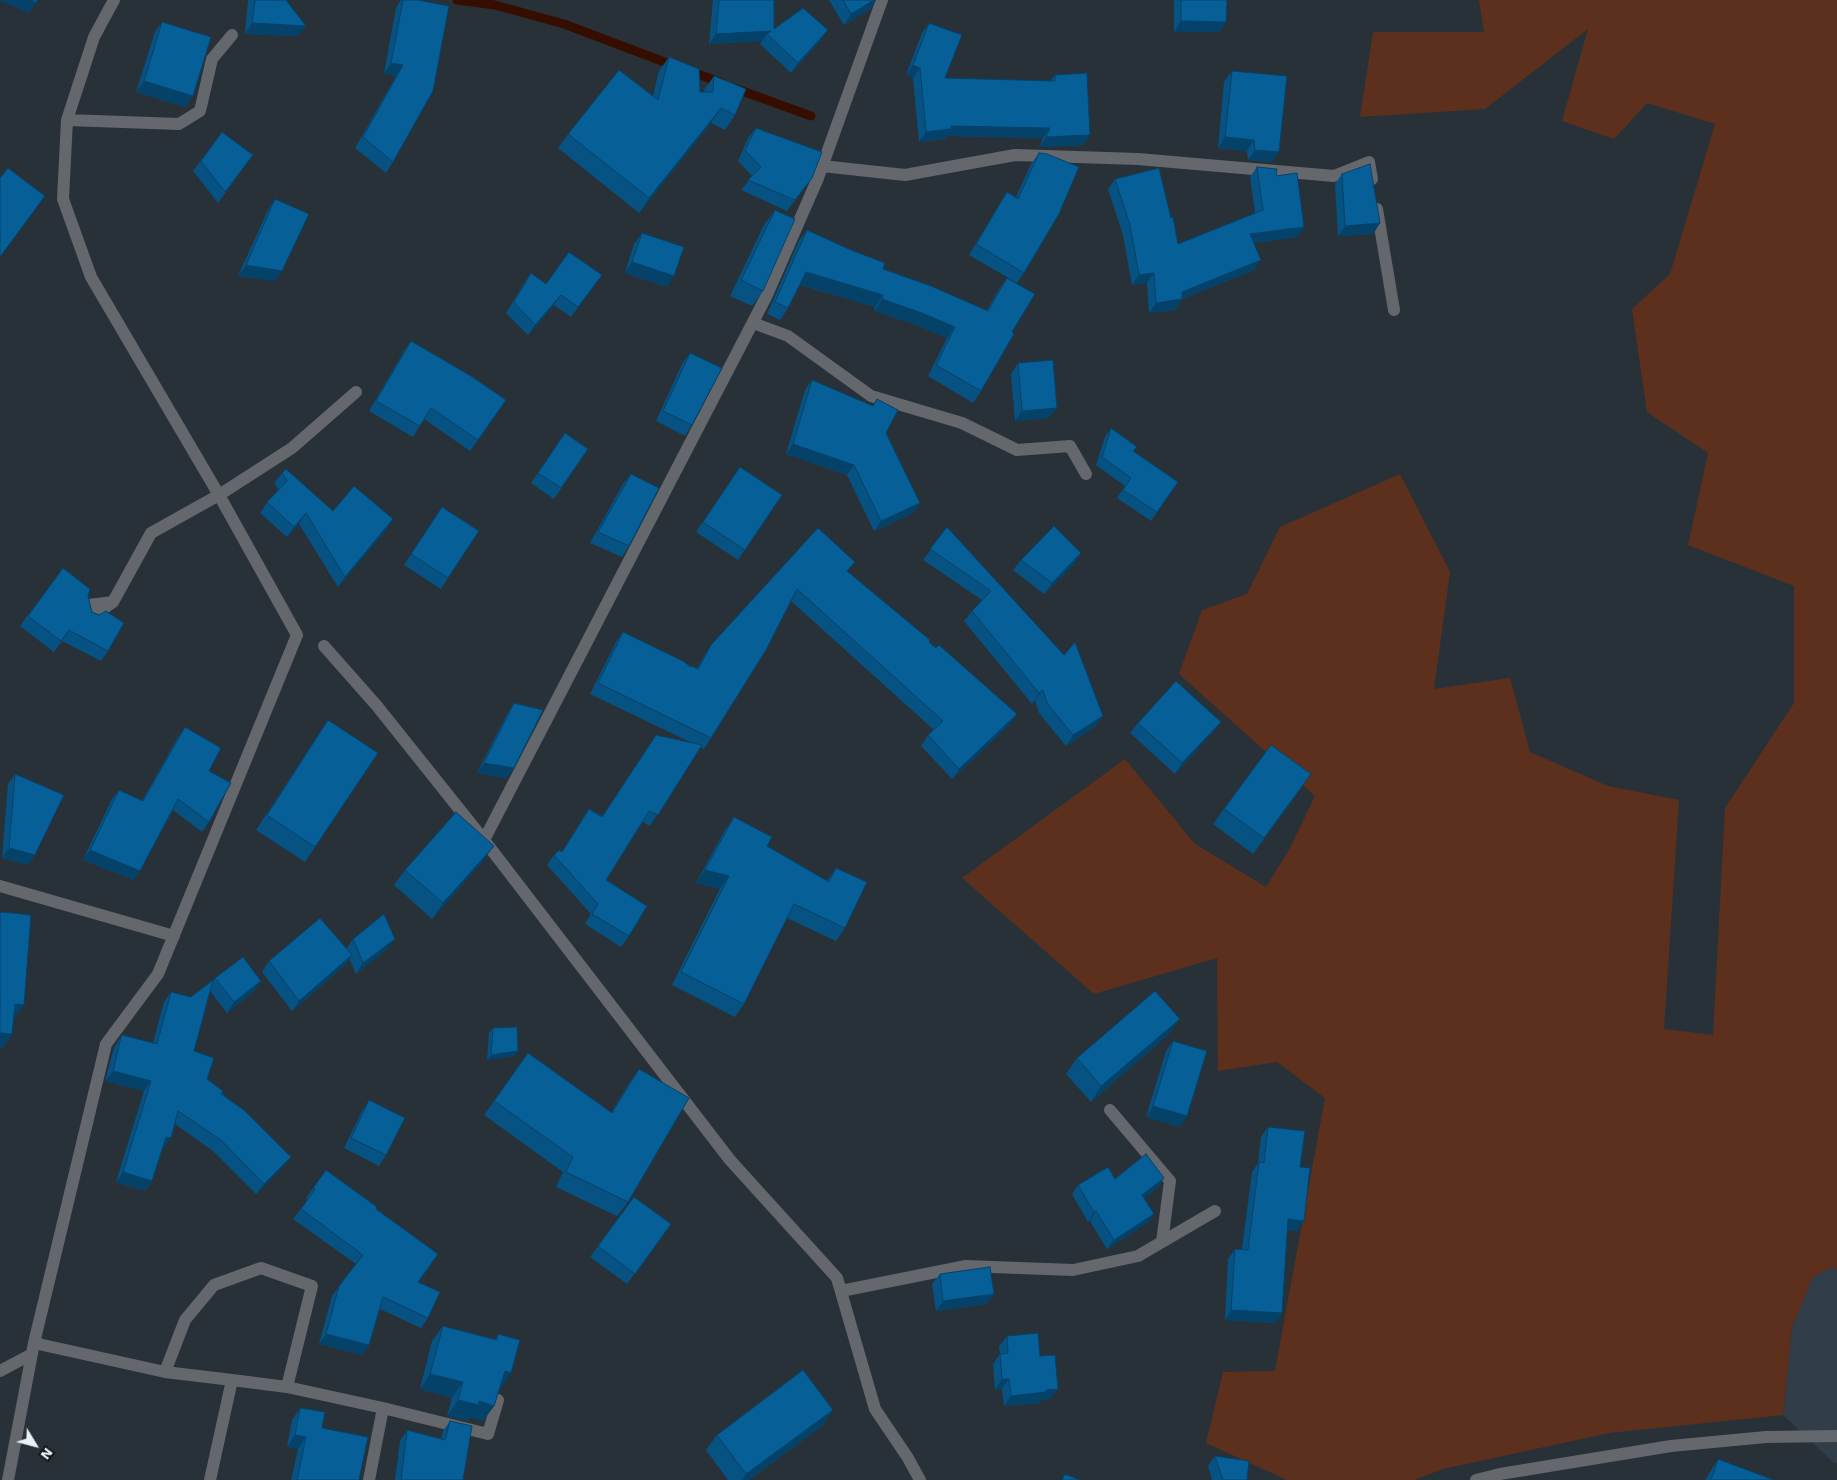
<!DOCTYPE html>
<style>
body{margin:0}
#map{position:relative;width:1837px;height:1480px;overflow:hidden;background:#293138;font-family:"Work Sans",sans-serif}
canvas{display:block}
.north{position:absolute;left:10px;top:1420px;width:50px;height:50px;-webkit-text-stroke:4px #15181b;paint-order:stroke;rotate:127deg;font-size:14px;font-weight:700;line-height:20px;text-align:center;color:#ecf1f6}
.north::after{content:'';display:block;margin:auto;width:18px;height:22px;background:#ecf1f6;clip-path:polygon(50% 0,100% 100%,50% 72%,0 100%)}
</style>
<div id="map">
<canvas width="1837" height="1480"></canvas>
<div class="north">N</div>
</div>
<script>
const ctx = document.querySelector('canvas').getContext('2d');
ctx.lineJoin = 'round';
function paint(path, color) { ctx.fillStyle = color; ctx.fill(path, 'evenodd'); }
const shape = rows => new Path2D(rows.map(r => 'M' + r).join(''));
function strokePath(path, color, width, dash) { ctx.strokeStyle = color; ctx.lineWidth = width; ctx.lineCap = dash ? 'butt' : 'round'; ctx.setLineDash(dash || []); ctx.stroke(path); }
const built = shape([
 [1832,1267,1837,1270,1837,1463,1834,1463,1783,1415,1792,1327,1813,1277]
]);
const green = shape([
 [1479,0,1837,0,1837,1270,1832,1267,1813,1277,1792,1327,1783,1415,1609,1433,1443,1469,1414,1480,1287,1480,1206,1443,1223,1372,1275,1371,1325,1098,1277,1062,1218,1071,1217,958,1094,994,962,878,1125,759,1195,844,1266,887,1289,850,1315,796,1179,674,1202,610,1247,594,1280,527,1400,474,1450,572,1434,689,1510,678,1530,752,1608,786,1679,800,1664,1029,1713,1035,1725,808,1794,703,1794,586,1688,545,1708,453,1647,412,1632,309,1670,274,1715,124,1647,103,1614,139,1562,121,1588,29,1485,109,1360,117,1373,32,1484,32]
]);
const stream = shape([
 [457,0,495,5,564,24,675,66],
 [687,70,722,83],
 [734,88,811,116]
]);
const minor = shape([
 [67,120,179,124,200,111,212,59,232,35],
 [822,166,905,175,1015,155,1138,159,1334,176,1369,162,1372,179],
 [1377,209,1394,310],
 [753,323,788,336,871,396,962,423,1017,450,1070,446,1086,474],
 [113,602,89,605,91,617,113,602,151,533,219,495,292,448,356,392],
 [324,646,377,706,484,840,730,1160,837,1278,875,1409,908,1458,920,1480],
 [484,840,766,297,818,178,882,0],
 [0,886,174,936],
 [1110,1110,1170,1181,1162,1242],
 [841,1291,966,1266,1073,1270,1138,1256,1215,1211],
 [34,1343,165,1372,232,1380,210,1480],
 [0,1371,32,1354],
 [165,1372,185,1320,214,1285,261,1268,312,1286,287,1387,232,1380],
 [287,1387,383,1408,369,1480],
 [383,1408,488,1434,498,1400],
 [8,1480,34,1343,106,1044,158,974,297,635,219,495,91,277,63,199,67,120,94,37,114,0],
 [1476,1480,1500,1474,1671,1446,1766,1437,1837,1436]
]);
const wall = shape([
 [248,0,286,0,298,36,245,34],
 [401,0,418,0,393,162,386,173,355,148,396,76,384,73,396,8],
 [713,0,774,0,774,29,821,40,791,73,760,44,762,41,709,44],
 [829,0,876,0,870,9,844,25],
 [1174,0,1227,0,1226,22,1219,32,1174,32],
 [162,22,185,107,136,92,155,32],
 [929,23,945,78,1050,81,1055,75,1090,135,1083,145,1039,147,1043,138,947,136,945,139,919,142,913,78,906,75,922,33],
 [669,57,700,92,704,92,704,90,714,76,735,115,725,130,711,123,639,213,558,148,568,134,653,96,659,71],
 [1232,71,1272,162,1248,160,1247,151,1218,148,1224,82],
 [756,128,804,189,787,211,741,190,752,176,738,161,748,138],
 [222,132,253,155,218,203,193,171],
 [1039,153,1024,273,1017,283,969,255,1000,203,1007,192,1016,197,1031,164],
 [1257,167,1276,176,1304,227,1297,237,1254,243,1254,270,1182,299,1175,310,1149,313,1147,283,1132,285,1123,235,1108,189,1115,179,1178,244,1255,213,1250,177],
 [1342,174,1380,223,1373,234,1338,236,1335,184],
 [275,199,275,281,238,276,268,210],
 [775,210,763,291,752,306,730,296,764,225],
 [807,230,883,269,987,310,999,289,1007,278,1012,332,981,391,973,403,928,376,947,338,914,324,874,311,875,307,800,285,788,308,780,320,767,314,799,241],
 [642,233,667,287,625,273,634,244],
 [531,273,546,284,602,275,571,317,554,305,528,335,506,313,524,283],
 [411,341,506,400,470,451,424,419,413,437,369,411,404,351],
 [690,353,692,425,685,436,656,421,682,364],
 [1018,363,1049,418,1015,421,1011,374],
 [812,380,872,406,877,399,886,433,920,503,913,513,874,531,847,475,786,454,805,390],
 [1111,428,1133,451,1178,482,1151,521,1117,498,1125,486,1096,465,1105,437],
 [565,433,588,449,554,499,531,483],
 [740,467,782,495,738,560,696,532],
 [282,473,333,511,393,519,386,530,338,587,299,524,287,537,260,513,267,502,279,490,274,483],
 [631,474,629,546,622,557,590,543,623,484],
 [442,507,448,578,441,589,404,565],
 [947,527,1096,726,1066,746,1039,713,1035,700,1032,704,964,621,972,611,982,600,923,560],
 [818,528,848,572,929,642,1017,714,1010,724,952,779,921,746,928,735,934,730,791,601,711,738,704,749,700,747,650,826,643,822,606,880,629,936,621,947,585,924,591,914,547,865,554,855,562,852,589,809,602,816,692,743,590,694,616,642,623,632,691,667,697,668,704,656,711,645],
 [1021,560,1074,564,1044,594,1013,570],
 [63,568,88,596,92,612,108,651,101,661,62,641,54,652,20,626],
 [514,703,514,768,506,778,477,773,507,714],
 [328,720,315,847,305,862,256,830],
 [1221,722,1213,732,1175,774,1130,733,1138,723],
 [185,727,209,771,209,822,202,832,173,810,140,871,133,880,83,860,112,799,119,790,142,801,178,737],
 [15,774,35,855,28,865,2,858,8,784],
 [1300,790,1253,854,1213,824,1224,809],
 [734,817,767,846,827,881,836,868,845,928,836,941,787,918,744,1004,735,1017,672,985,720,889,696,883,725,830],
 [483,861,432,919,394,885,405,870],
 [353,939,387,949,356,974,349,958,345,965,292,1011,262,972,269,961,347,948],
 [215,978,254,991,227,1013,210,991,194,1051,207,1079,291,1157,283,1167,256,1194,213,1151,175,1124,163,1149,162,1149,152,1181,145,1191,116,1182,144,1091,105,1081,114,1048,122,1035,153,1043,164,1002,171,992,191,997,212,982],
 [493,1028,518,1051,514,1056,487,1060,489,1033],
 [1169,1034,1091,1102,1066,1074,1077,1058],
 [1173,1041,1180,1127,1146,1117,1166,1051],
 [528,1053,611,1113,629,1083,639,1069,628,1202,617,1216,556,1187,563,1172,484,1115],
 [369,1100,386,1155,379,1166,344,1148,362,1111],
 [1268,1127,1300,1167,1304,1221,1297,1231,1287,1230,1282,1313,1275,1323,1225,1320,1228,1259,1235,1249,1242,1249,1252,1172,1258,1163,1261,1137],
 [1164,1178,1158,1187,1144,1198,1147,1223,1107,1249,1090,1221,1088,1222,1072,1194,1078,1185,1115,1179],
 [313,1188,376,1209,431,1265,418,1282,428,1318,421,1328,380,1309,369,1345,362,1355,319,1344,332,1296,356,1264,293,1219,308,1199,306,1198],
 [634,1197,671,1224,627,1284,590,1257],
 [940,1274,994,1294,986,1304,936,1311,932,1284],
 [443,1326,495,1340,498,1334,501,1388,500,1388,494,1406,483,1421,470,1417,468,1421,447,1416,452,1398,420,1389,432,1341],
 [1007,1336,1040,1356,1058,1389,1050,1399,1041,1400,1039,1403,1004,1406,1002,1389,995,1390,993,1364,1000,1354,999,1346],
 [300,1408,322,1428,359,1480,291,1480,298,1449,287,1447,292,1420],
 [833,1410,822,1426,749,1480,728,1480,706,1450,717,1435],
 [450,1421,463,1480,395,1480,400,1441,407,1430,441,1439,443,1431],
 [1215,1456,1247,1480,1212,1480,1208,1466],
 [1718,1459,1774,1480,1705,1480]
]);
const shadedWall = shape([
 [0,0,29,0,36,3,29,13,0,1],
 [874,0,876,0,870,9,844,25,851,14],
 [1181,21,1226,22,1219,32,1174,32],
 [252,23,306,26,298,36,245,34],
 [828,30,821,40,791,73,798,63],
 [771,31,767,34,762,41,709,44,716,34],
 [391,63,403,65,396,76,384,73],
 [913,65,920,68,913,78,906,75],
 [144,81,193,96,185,107,136,92],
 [721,108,711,123,639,213,649,198],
 [951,126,1050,128,1043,138,947,136,945,139,919,142,926,132],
 [1090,135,1083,145,1039,147,1046,137],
 [1225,137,1254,140,1247,151,1218,148],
 [1255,150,1279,152,1272,162,1248,160],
 [812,178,804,189,787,211,795,200],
 [1380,223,1373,234,1338,236,1345,226],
 [1304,227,1297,237,1243,244,1250,234],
 [1261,260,1254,270,1179,300,1182,299,1175,310,1149,313,1156,303,1182,292],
 [632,262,674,276,667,287,625,273],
 [246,265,282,271,275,281,238,276],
 [806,272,883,295,875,307,798,284],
 [1154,273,1147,283,1132,285,1139,275],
 [561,295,554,305,528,335,535,325],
 [882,299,922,313,955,327,947,338,914,324,874,311],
 [1057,408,1049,418,1015,421,1022,411],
 [793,444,854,465,847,475,786,454],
 [920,503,913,513,874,531,881,521],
 [306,513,299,524,287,537,294,527],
 [393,519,386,530,338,587,345,577],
 [1081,553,1074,564,1044,594,1052,583],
 [1043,690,1035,700,1032,704,1039,693],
 [1017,714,1010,724,952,779,959,769],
 [1103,716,1096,726,1066,746,1073,735],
 [1221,722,1213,732,1175,774,1182,763],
 [484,763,514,768,506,778,477,773],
 [494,846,483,861,432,919,443,903],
 [9,848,35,855,28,865,2,858],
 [90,850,140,871,133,880,83,860],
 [705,870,729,876,720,889,696,883],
 [395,939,387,949,356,974,363,963],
 [352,955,345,965,292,1011,299,1001],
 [261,981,254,991,227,1013,234,1002],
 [15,1004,24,1005,14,1019,5,1018],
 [1180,1019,1169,1034,1091,1102,1101,1086],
 [0,1033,12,1034,3,1048,0,1048],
 [518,1051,514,1056,487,1060,491,1055],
 [113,1071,151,1081,144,1091,105,1081],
 [1153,1106,1187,1116,1180,1127,1146,1117],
 [166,1137,171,1138,163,1149,159,1147],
 [291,1157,283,1167,256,1194,264,1184],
 [123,1172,152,1181,145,1191,116,1182],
 [1164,1178,1158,1187,1136,1205,1142,1195],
 [1096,1211,1090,1221,1088,1222,1094,1212],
 [1154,1214,1147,1223,1107,1249,1114,1240],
 [1288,1219,1304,1221,1297,1231,1281,1229],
 [994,1294,986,1304,936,1311,943,1301],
 [1231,1310,1282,1313,1275,1323,1225,1320],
 [326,1334,369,1345,362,1355,319,1344],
 [505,1371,511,1373,501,1388,494,1386],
 [430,1374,463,1382,452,1398,420,1389],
 [1002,1379,1009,1379,1002,1389,995,1390],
 [1058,1389,1050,1399,1041,1400,1039,1403,1004,1406,1011,1396,1046,1390],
 [458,1400,479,1401,494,1406,483,1421,470,1417,468,1421,447,1416],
 [833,1410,822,1426,749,1480,742,1480,746,1474],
 [295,1435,306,1437,298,1449,287,1447]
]);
const building = shape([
 [29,0,38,0,36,3,29,0],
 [255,0,286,0,306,26,252,23,255,0],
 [403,0,418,0,449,6,433,91,393,162,363,137,403,65,391,63,403,0],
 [719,0,774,0,774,29,803,8,828,30,798,63,767,34,771,31,716,34,719,0],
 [843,0,874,0,851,14,843,0],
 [1181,0,1227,0,1226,22,1181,21,1181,0],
 [162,22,211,37,193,96,144,81,162,22],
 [929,23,962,35,945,78,1055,81,1055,75,1087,73,1090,135,1046,137,1050,128,951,126,951,129,926,132,920,68,913,65,929,23],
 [669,57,699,69,700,92,713,92,714,76,746,89,735,115,721,108,649,198,568,134,619,70,658,100,669,57],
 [1232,71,1287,76,1279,152,1255,150,1254,140,1225,137,1232,71],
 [756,128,822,152,812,178,795,200,748,180,761,167,745,150,756,128],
 [222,132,253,155,225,192,201,161,222,132],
 [1039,153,1047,154,1079,167,1059,214,1024,273,976,244,1007,192,1018,199,1039,153],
 [1370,164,1380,223,1345,226,1342,174,1370,164],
 [1257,167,1277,169,1276,176,1297,173,1304,227,1250,234,1261,260,1182,292,1182,299,1156,303,1154,273,1139,275,1130,225,1115,179,1159,168,1171,218,1173,217,1178,244,1263,210,1257,167],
 [8,168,45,196,0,257,0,178,8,168],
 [275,199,309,214,282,271,246,265,275,199],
 [775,210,795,219,763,291,741,280,775,210],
 [807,230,851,250,885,263,883,269,931,286,988,311,1007,278,1035,294,1012,332,1014,334,981,391,936,365,955,327,922,313,882,299,883,295,806,272,788,308,775,302,807,230],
 [642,233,684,247,674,276,632,262,642,233],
 [569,252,602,275,578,307,561,295,535,325,514,302,531,273,546,284,569,252],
 [411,341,471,376,506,400,478,440,431,408,420,426,376,401,411,341],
 [690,353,722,368,692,425,663,411,690,353],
 [1053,360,1057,408,1022,411,1018,363,1053,360],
 [812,380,873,406,877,399,898,410,886,433,920,503,881,521,854,465,793,444,812,380],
 [1111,428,1137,447,1133,451,1178,482,1157,512,1123,490,1131,478,1102,457,1111,428],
 [565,433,588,449,561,488,538,473,565,433],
 [740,467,782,495,745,550,703,522,740,467],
 [286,469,333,511,354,486,393,519,345,577,306,513,294,527,267,502,287,481,282,473,286,469],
 [631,474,659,488,629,546,598,532,631,474],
 [442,507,479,531,448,578,411,554,442,507],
 [1054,526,1081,553,1052,583,1021,560,1054,526],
 [947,527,1064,655,1075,642,1103,716,1073,735,1047,703,1043,690,1039,693,972,611,991,591,930,549,947,527],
 [818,528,855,562,847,571,930,640,929,642,936,648,939,645,1017,714,959,769,928,735,943,721,797,589,766,650,711,738,598,683,623,632,683,661,691,667,692,666,698,669,711,645,818,528],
 [63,568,90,589,88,596,92,612,99,615,106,611,124,623,108,651,69,630,61,641,28,616,63,568],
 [1176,681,1221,722,1182,763,1138,723,1176,681],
 [514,703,543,710,514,768,484,763,514,703],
 [328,720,378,753,315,847,267,815,328,720],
 [185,727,221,748,209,771,231,783,209,822,178,799,140,871,90,850,119,790,143,801,185,727],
 [656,735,702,745,658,815,649,811,606,880,647,906,629,936,592,914,598,904,554,855,559,850,562,852,589,809,602,817,656,735],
 [1271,745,1311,774,1264,838,1224,809,1271,745],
 [15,774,64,795,35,855,9,848,15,774],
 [456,812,494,846,443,903,405,870,456,812],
 [734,817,772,837,767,846,829,882,836,868,867,882,845,928,794,904,744,1004,681,972,729,876,705,870,734,817],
 [2,912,31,915,24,1005,15,1004,12,1034,0,1033,0,913,2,912],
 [384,914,395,939,363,963,353,939,384,914],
 [320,918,352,955,299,1001,269,961,320,918],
 [243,957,261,981,234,1002,215,978,243,957],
 [213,980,194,1051,214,1058,207,1079,223,1091,221,1094,244,1110,291,1157,264,1184,221,1140,178,1111,171,1138,166,1137,152,1181,123,1172,151,1081,113,1071,121,1037,122,1035,157,1044,171,992,191,997,213,980],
 [1155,991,1180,1019,1101,1086,1077,1058,1155,991],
 [517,1027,518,1051,491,1055,493,1028,517,1027],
 [1173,1041,1207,1051,1187,1116,1153,1106,1173,1041],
 [528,1053,612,1113,639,1069,689,1098,628,1202,566,1172,573,1157,494,1101,528,1053],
 [369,1100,405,1118,386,1155,351,1138,369,1100],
 [1268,1127,1305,1131,1300,1167,1310,1168,1304,1221,1288,1219,1282,1313,1231,1310,1235,1249,1248,1250,1259,1162,1264,1163,1268,1127],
 [1146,1154,1164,1178,1142,1195,1154,1214,1114,1240,1096,1211,1094,1212,1078,1185,1108,1167,1115,1179,1146,1154],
 [326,1170,377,1207,376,1209,438,1254,418,1282,440,1292,428,1318,383,1297,369,1345,326,1334,339,1286,363,1255,301,1209,315,1189,313,1188,326,1170],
 [634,1197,671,1224,635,1274,598,1246,634,1197],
 [990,1267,994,1294,943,1301,940,1274,990,1267],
 [443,1326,497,1340,498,1334,520,1340,511,1373,505,1371,494,1406,479,1401,479,1405,458,1400,463,1382,430,1374,443,1326],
 [1038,1333,1040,1356,1055,1355,1058,1389,1046,1390,1046,1392,1011,1396,1009,1379,1002,1379,1000,1354,1008,1353,1007,1336,1038,1333],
 [803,1370,833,1410,746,1474,717,1435,803,1370],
 [300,1408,325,1412,322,1428,368,1437,359,1480,297,1480,306,1437,295,1435,300,1408],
 [450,1421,472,1426,463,1480,401,1480,407,1430,445,1440,450,1421],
 [1215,1456,1249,1461,1247,1480,1223,1480,1215,1456],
 [1718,1459,1774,1480,1711,1480,1718,1459],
 [1065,1474,1080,1480,1062,1480,1065,1474]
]);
paint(built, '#313d49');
paint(green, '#5c301d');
strokePath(stream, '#350e00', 9);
strokePath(minor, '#64676b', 12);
paint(wall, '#065282');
paint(shadedWall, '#05426a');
paint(building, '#075f97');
strokePath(building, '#05426a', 1);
</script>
